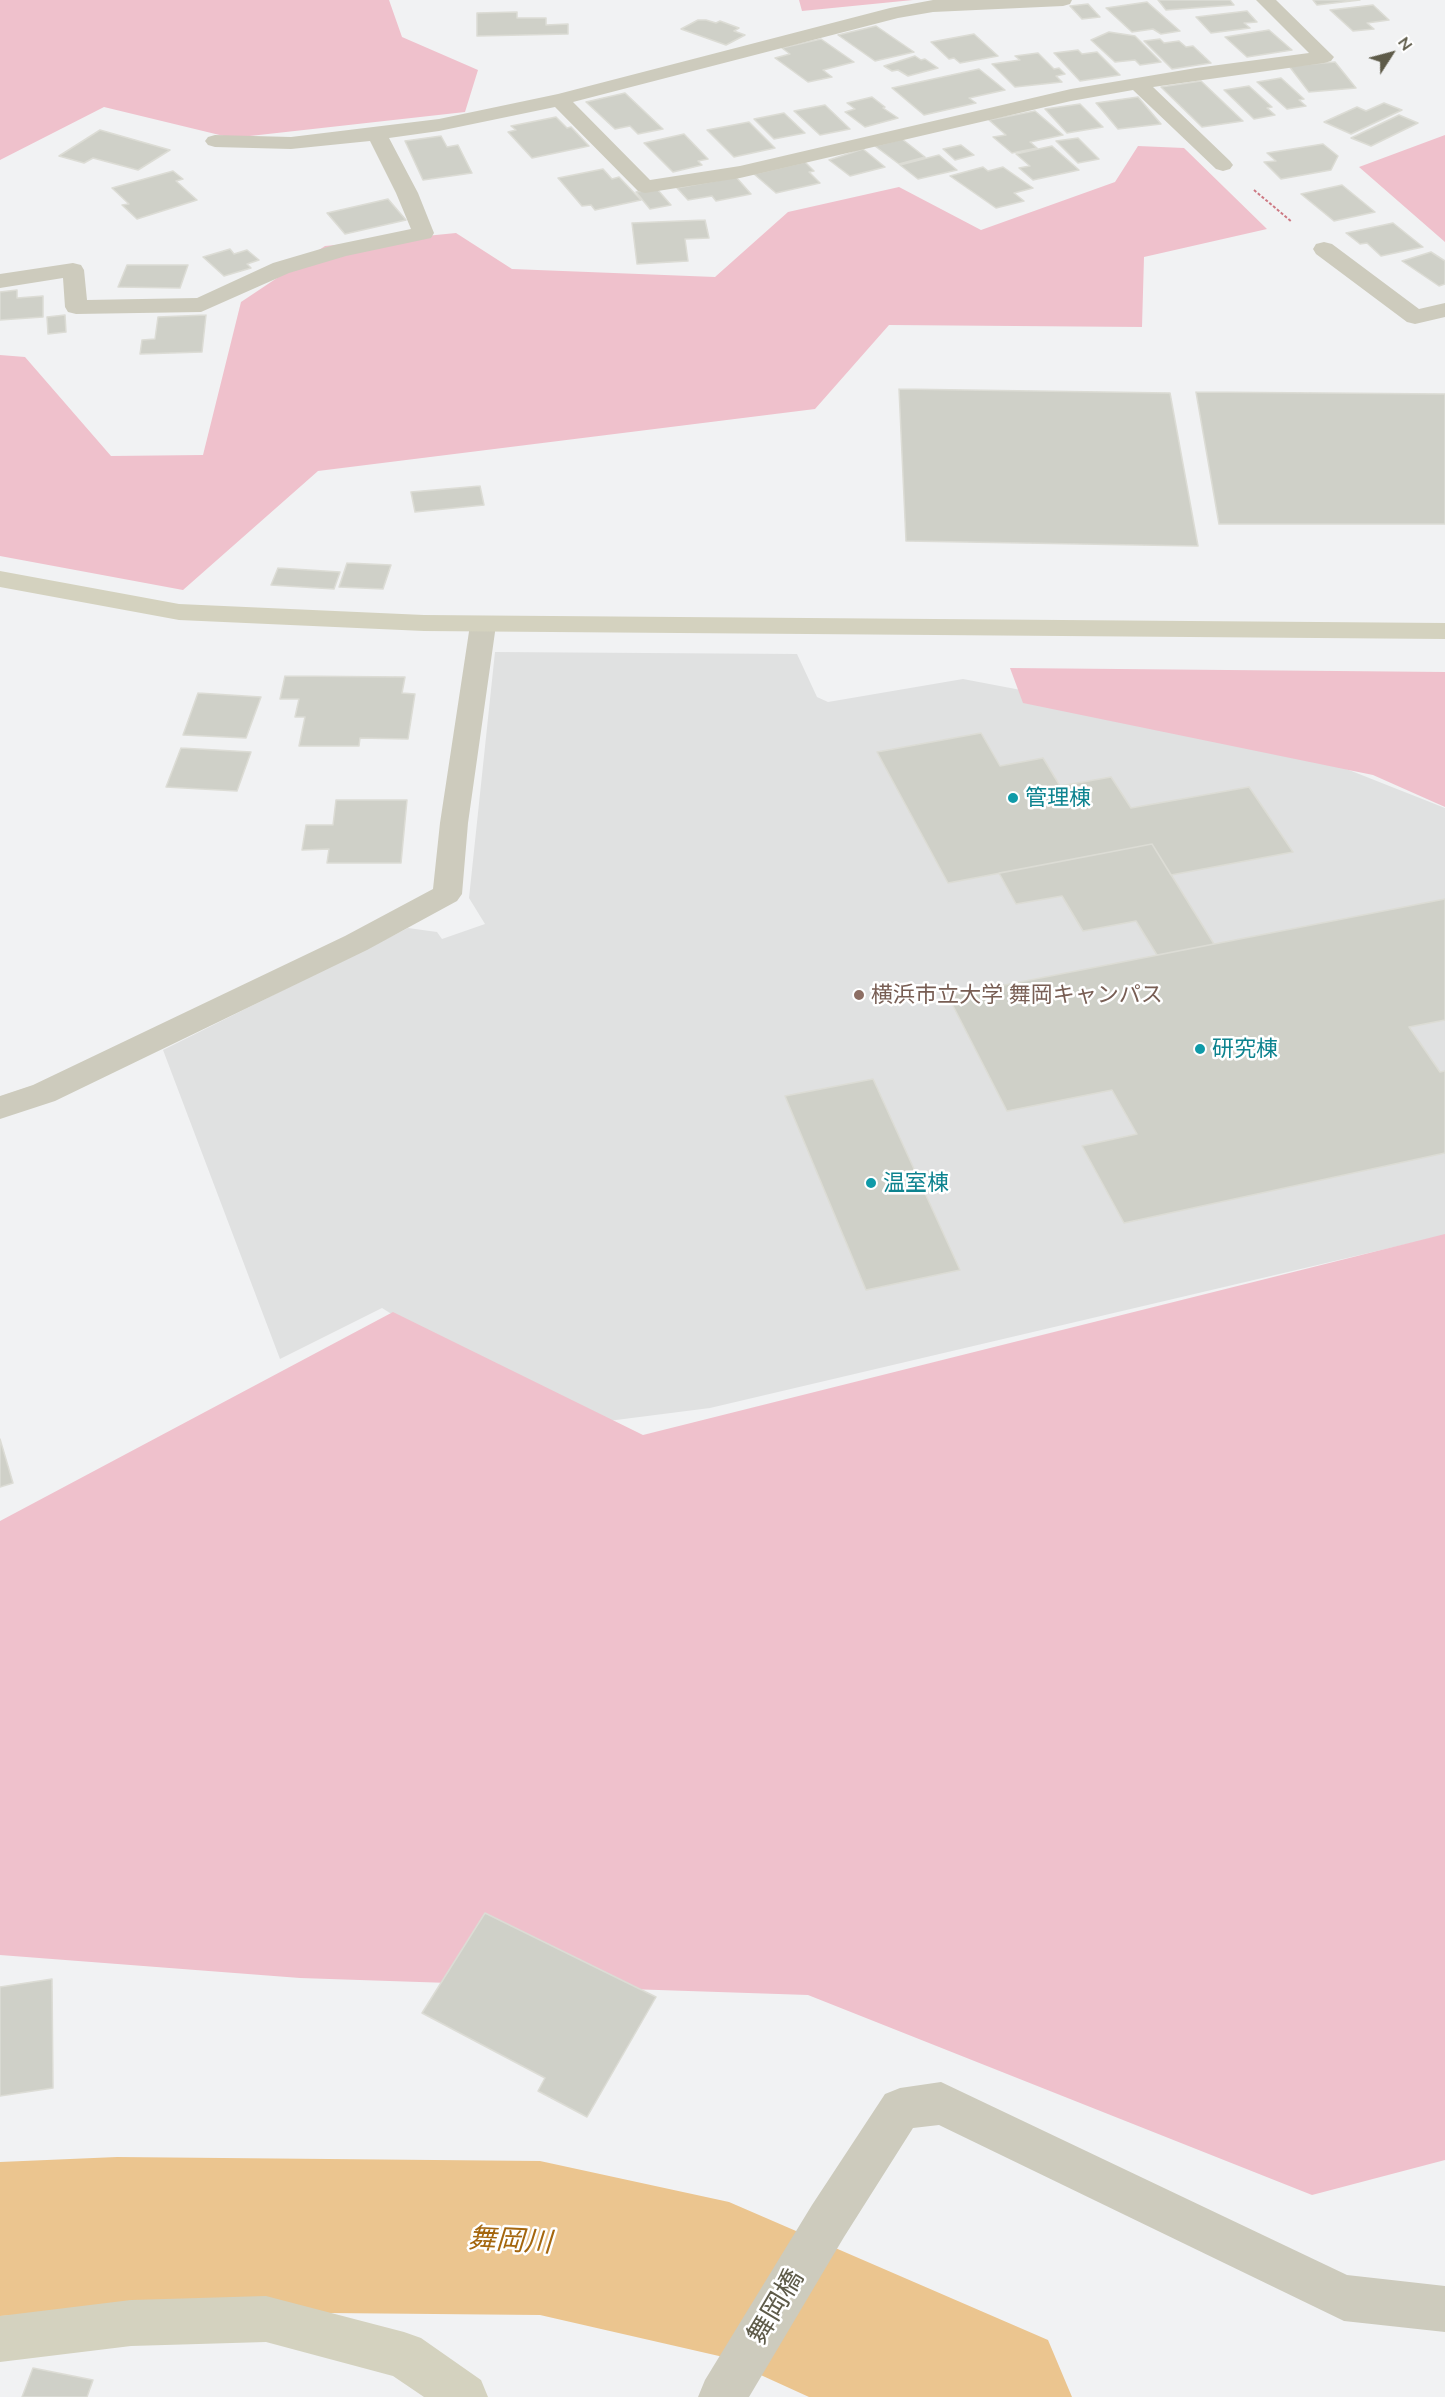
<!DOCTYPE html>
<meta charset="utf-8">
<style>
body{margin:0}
#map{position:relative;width:1445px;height:2397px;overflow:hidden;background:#f1f2f3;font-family:Mulish,sans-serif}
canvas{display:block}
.north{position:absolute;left:1361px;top:24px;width:60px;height:60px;-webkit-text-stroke:4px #fff;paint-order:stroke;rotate:54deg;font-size:16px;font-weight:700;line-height:24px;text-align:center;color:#5e5b49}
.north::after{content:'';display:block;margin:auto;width:21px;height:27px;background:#5e5b49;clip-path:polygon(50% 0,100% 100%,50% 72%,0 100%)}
</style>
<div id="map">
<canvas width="1445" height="2397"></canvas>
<div class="north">N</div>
</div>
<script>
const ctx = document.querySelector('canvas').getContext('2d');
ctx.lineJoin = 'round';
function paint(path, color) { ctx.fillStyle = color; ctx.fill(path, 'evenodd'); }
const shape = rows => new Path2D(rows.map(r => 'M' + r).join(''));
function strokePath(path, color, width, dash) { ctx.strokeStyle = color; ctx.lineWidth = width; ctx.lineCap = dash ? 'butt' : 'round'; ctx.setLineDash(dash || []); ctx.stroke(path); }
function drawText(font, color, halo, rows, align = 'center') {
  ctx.font = font + ' Mulish,"Noto Sans JP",sans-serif'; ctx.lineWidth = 5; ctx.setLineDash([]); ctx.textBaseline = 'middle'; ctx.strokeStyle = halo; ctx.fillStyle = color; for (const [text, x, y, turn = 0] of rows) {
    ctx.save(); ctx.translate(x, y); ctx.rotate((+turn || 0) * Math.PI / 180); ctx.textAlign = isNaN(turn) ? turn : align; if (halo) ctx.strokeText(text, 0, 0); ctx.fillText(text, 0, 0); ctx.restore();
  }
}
const education = shape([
 [495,652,797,654,817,697,828,702,963,679,1263,736,1445,808,1445,1235,710,1408,569,1426,382,1308,280,1359,163,1050,408,928,437,932,442,939,485,924,469,898]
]);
const green = shape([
 [0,0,389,0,402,37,478,70,465,112,232,138,104,107,0,160],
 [799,0,913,0,802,11],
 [1445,135,1445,242,1359,167],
 [1138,146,1184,148,1267,229,1144,257,1142,327,889,325,815,409,318,471,183,590,0,556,0,355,25,357,111,456,203,455,241,302,325,246,456,233,512,269,715,277,788,212,899,187,981,230,1115,182],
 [1010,668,1445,672,1445,807,1373,775,1023,703],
 [1445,1234,1445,2160,1312,2195,808,1995,300,1978,0,1955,0,1521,393,1312,643,1435]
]);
const river = shape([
 [117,2157,540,2161,729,2202,1048,2340,1072,2397,809,2397,719,2356,540,2315,117,2311,0,2316,0,2162,117,2157]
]);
const building = shape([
 [1158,0,1230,0,1234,5,1166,10,1158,0],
 [1313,0,1360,0,1317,5,1313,0],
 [1147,2,1180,31,1161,34,1153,29,1132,32,1106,8,1147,2],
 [1088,4,1100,17,1082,19,1070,6,1088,4],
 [1373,5,1389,20,1367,23,1374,29,1353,31,1330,10,1373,5],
 [1247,11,1257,22,1244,23,1250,28,1211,33,1196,17,1247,11],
 [517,12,517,18,546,18,546,25,568,24,568,34,477,36,477,13,517,12],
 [698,20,706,20,716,23,720,21,739,28,734,31,745,35,726,45,681,29,698,20],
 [876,26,914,52,875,61,838,35,876,26],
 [1269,30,1292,50,1247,57,1225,37,1269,30],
 [1109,32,1135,36,1161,62,1140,65,1135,60,1115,62,1091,40,1109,32],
 [974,34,998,56,960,63,954,58,949,59,931,42,974,34],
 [821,39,854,62,823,70,832,77,808,82,775,58,790,54,782,48,821,39],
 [1160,39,1164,43,1179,41,1186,47,1193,46,1211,63,1172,69,1144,41,1160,39],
 [1078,50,1082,54,1097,52,1120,75,1080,81,1054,53,1078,50],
 [1038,53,1054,69,1059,68,1065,74,1056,76,1062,82,1015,87,992,64,1020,60,1015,56,1038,53],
 [915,56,921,60,925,59,938,68,908,76,898,70,892,71,884,66,915,56],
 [1335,62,1356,88,1309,92,1289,66,1335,62],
 [979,69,1005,90,969,98,976,103,924,115,892,88,979,69],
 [1281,78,1304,99,1299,100,1306,106,1287,109,1257,82,1281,78],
 [1201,81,1243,121,1202,127,1161,87,1201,81],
 [1249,86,1272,107,1267,108,1275,115,1254,119,1224,90,1249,86],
 [625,93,663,129,638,134,630,126,615,129,586,102,625,93],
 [872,97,885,107,883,108,898,118,865,127,845,112,855,109,847,103,872,97],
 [1138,97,1161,124,1118,129,1096,103,1138,97],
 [1384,103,1402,110,1351,134,1324,122,1357,107,1366,111,1384,103],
 [1080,104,1103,127,1067,133,1045,109,1080,104],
 [825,105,850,129,820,135,794,111,825,105],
 [1035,111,1063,135,1030,142,1037,148,1012,153,993,137,1006,135,989,120,1035,111],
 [784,113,805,133,774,139,754,119,784,113],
 [1399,115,1418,123,1371,146,1351,138,1399,115],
 [556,117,567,128,571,127,589,146,532,158,508,132,516,130,511,126,556,117],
 [749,122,775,148,734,157,707,130,749,122],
 [100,130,170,150,138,170,93,158,84,163,59,156,100,130],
 [684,134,708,159,698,161,702,165,673,172,644,143,684,134],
 [441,136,447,147,458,145,472,173,423,180,405,141,441,136],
 [1078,138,1099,159,1078,163,1056,141,1078,138],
 [902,139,925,157,899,164,875,146,902,139],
 [1323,144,1338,156,1331,170,1281,179,1264,162,1276,161,1267,153,1323,144],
 [961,145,974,155,955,160,943,149,961,145],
 [1052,146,1079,170,1033,180,1019,168,1030,166,1016,154,1052,146],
 [863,149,885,167,850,176,829,160,863,149],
 [939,155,957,170,918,179,900,165,939,155],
 [805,162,814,171,809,172,820,183,776,193,754,174,805,162],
 [983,167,988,171,1003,167,1033,188,1014,193,1024,201,996,208,950,176,983,167],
 [603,169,612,179,619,177,641,200,595,210,591,205,582,206,558,178,603,169],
 [173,171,183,179,176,181,197,200,137,219,122,205,129,204,112,188,173,171],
 [736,177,751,194,716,201,712,196,688,200,677,188,736,177],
 [1342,185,1375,212,1334,221,1301,194,1342,185],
 [657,189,671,205,650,209,636,192,657,189],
 [388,199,406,220,345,234,327,213,388,199],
 [705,220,709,238,685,239,688,261,637,264,632,223,705,220],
 [1393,223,1423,247,1381,256,1367,243,1360,244,1346,233,1393,223],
 [230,249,234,254,247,250,259,260,247,264,251,268,224,276,203,257,230,249],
 [1431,252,1445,261,1445,284,1439,286,1402,261,1431,252],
 [127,265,188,265,180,288,118,287,127,265],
 [17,290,17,298,43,296,43,317,0,320,0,292,17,290],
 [65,315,66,332,48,334,47,317,65,315],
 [206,315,202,352,140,354,142,340,155,339,158,317,206,315],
 [899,389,1170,393,1198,546,906,541,899,389],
 [1196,392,1445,394,1445,524,1219,524,1196,392],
 [480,486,484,505,415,512,411,492,480,486],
 [347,563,391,565,383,589,339,587,347,563],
 [278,568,340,572,334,589,271,585,278,568],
 [285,676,405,677,402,693,415,694,408,739,360,738,359,746,299,746,305,717,295,717,299,699,280,699,285,676],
 [198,693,261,697,246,738,183,735,198,693],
 [981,733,1000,766,1043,758,1060,786,1111,777,1131,808,1249,787,1293,852,1171,875,1152,844,948,883,877,752,981,733],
 [181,748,251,752,237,791,166,787,181,748],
 [336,800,407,800,401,863,327,863,329,849,302,850,306,825,333,825,336,800],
 [1152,844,1214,944,1157,955,1136,921,1083,931,1062,896,1016,904,999,873,1152,844],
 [1445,899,1445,1020,1409,1027,1440,1072,1445,1071,1445,1153,1124,1223,1082,1146,1137,1134,1112,1090,1007,1111,948,996,1445,899],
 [873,1079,960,1270,866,1290,785,1096,873,1079],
 [0,1439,13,1483,0,1487,0,1439],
 [485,1913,656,1997,587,2117,538,2091,545,2078,422,2013,485,1913],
 [52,1979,53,2088,0,2096,0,1987,52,1979],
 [33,2368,93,2380,87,2397,22,2397,33,2368]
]);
const path = shape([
 [1254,190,1292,222]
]);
const street = shape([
 [933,0,1072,0,1070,4,1063,6,933,12,898,18,573,102,650,180,740,166,1071,89,1196,68,1309,53,1256,0,1276,0,1334,57,1331,61,1324,63,1153,87,1230,161,1233,165,1230,169,1223,171,1216,169,1133,90,1071,101,740,178,645,193,638,191,555,107,439,131,389,138,418,193,434,233,431,238,346,256,289,273,201,312,76,314,68,312,65,307,63,278,0,288,0,274,73,263,81,265,84,270,87,300,197,298,273,263,334,245,411,229,396,193,370,141,291,149,215,147,208,145,205,141,208,137,215,135,291,137,439,119,558,94,890,8,933,0],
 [1324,242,1332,244,1419,309,1445,303,1445,317,1415,324,1407,322,1316,254,1313,249,1316,244,1324,242],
 [483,617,492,619,496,625,468,823,462,894,457,901,367,950,55,1101,0,1119,0,1096,33,1085,345,936,433,889,440,823,470,625,474,619,483,617],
 [941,2082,1347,2275,1445,2286,1445,2332,1344,2321,939,2125,913,2128,844,2237,749,2397,698,2397,705,2380,812,2205,885,2094,900,2088,941,2082]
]);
const secondary = shape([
 [0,571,179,604,424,615,1445,623,1445,639,424,631,179,620,0,587,0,571],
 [266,2296,404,2332,421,2338,481,2380,488,2397,424,2397,393,2376,266,2342,131,2346,0,2362,0,2316,131,2300,266,2296]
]);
const markers = [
 [1013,798,6,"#0f9aa8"],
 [859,995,6,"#8d6e63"],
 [1200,1049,6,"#0f9aa8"],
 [871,1183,6,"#0f9aa8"]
];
const cultureNames = [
 ["管理棟",1025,798],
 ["研究棟",1212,1049],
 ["温室棟",883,1183]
];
const educationNames = [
 ["横浜市立大学 舞岡キャンパス",871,995]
];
const nearStreetnames = [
 ["舞岡橋",776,2307,-59]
];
const nearWaternames = [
 ["舞岡川",510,2241,3]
];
paint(education, '#e0e1e1');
paint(green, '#efc1cc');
paint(river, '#ebc58f');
paint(building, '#cfd0c8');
strokePath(building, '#dcdcd5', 1.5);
strokePath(path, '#cd7983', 2, [3, 2]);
paint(street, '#cdcbbd');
paint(secondary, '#d4d2bf');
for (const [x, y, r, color] of markers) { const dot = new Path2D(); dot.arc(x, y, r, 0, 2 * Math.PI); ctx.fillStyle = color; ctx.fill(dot); strokePath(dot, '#fff', 2); }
drawText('22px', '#0d838f', '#fff', cultureNames, 'left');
drawText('22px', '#785e54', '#fff', educationNames, 'left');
drawText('27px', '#5e5b49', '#fff', nearStreetnames);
drawText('italic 28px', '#a4660e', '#fff', nearWaternames);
</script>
